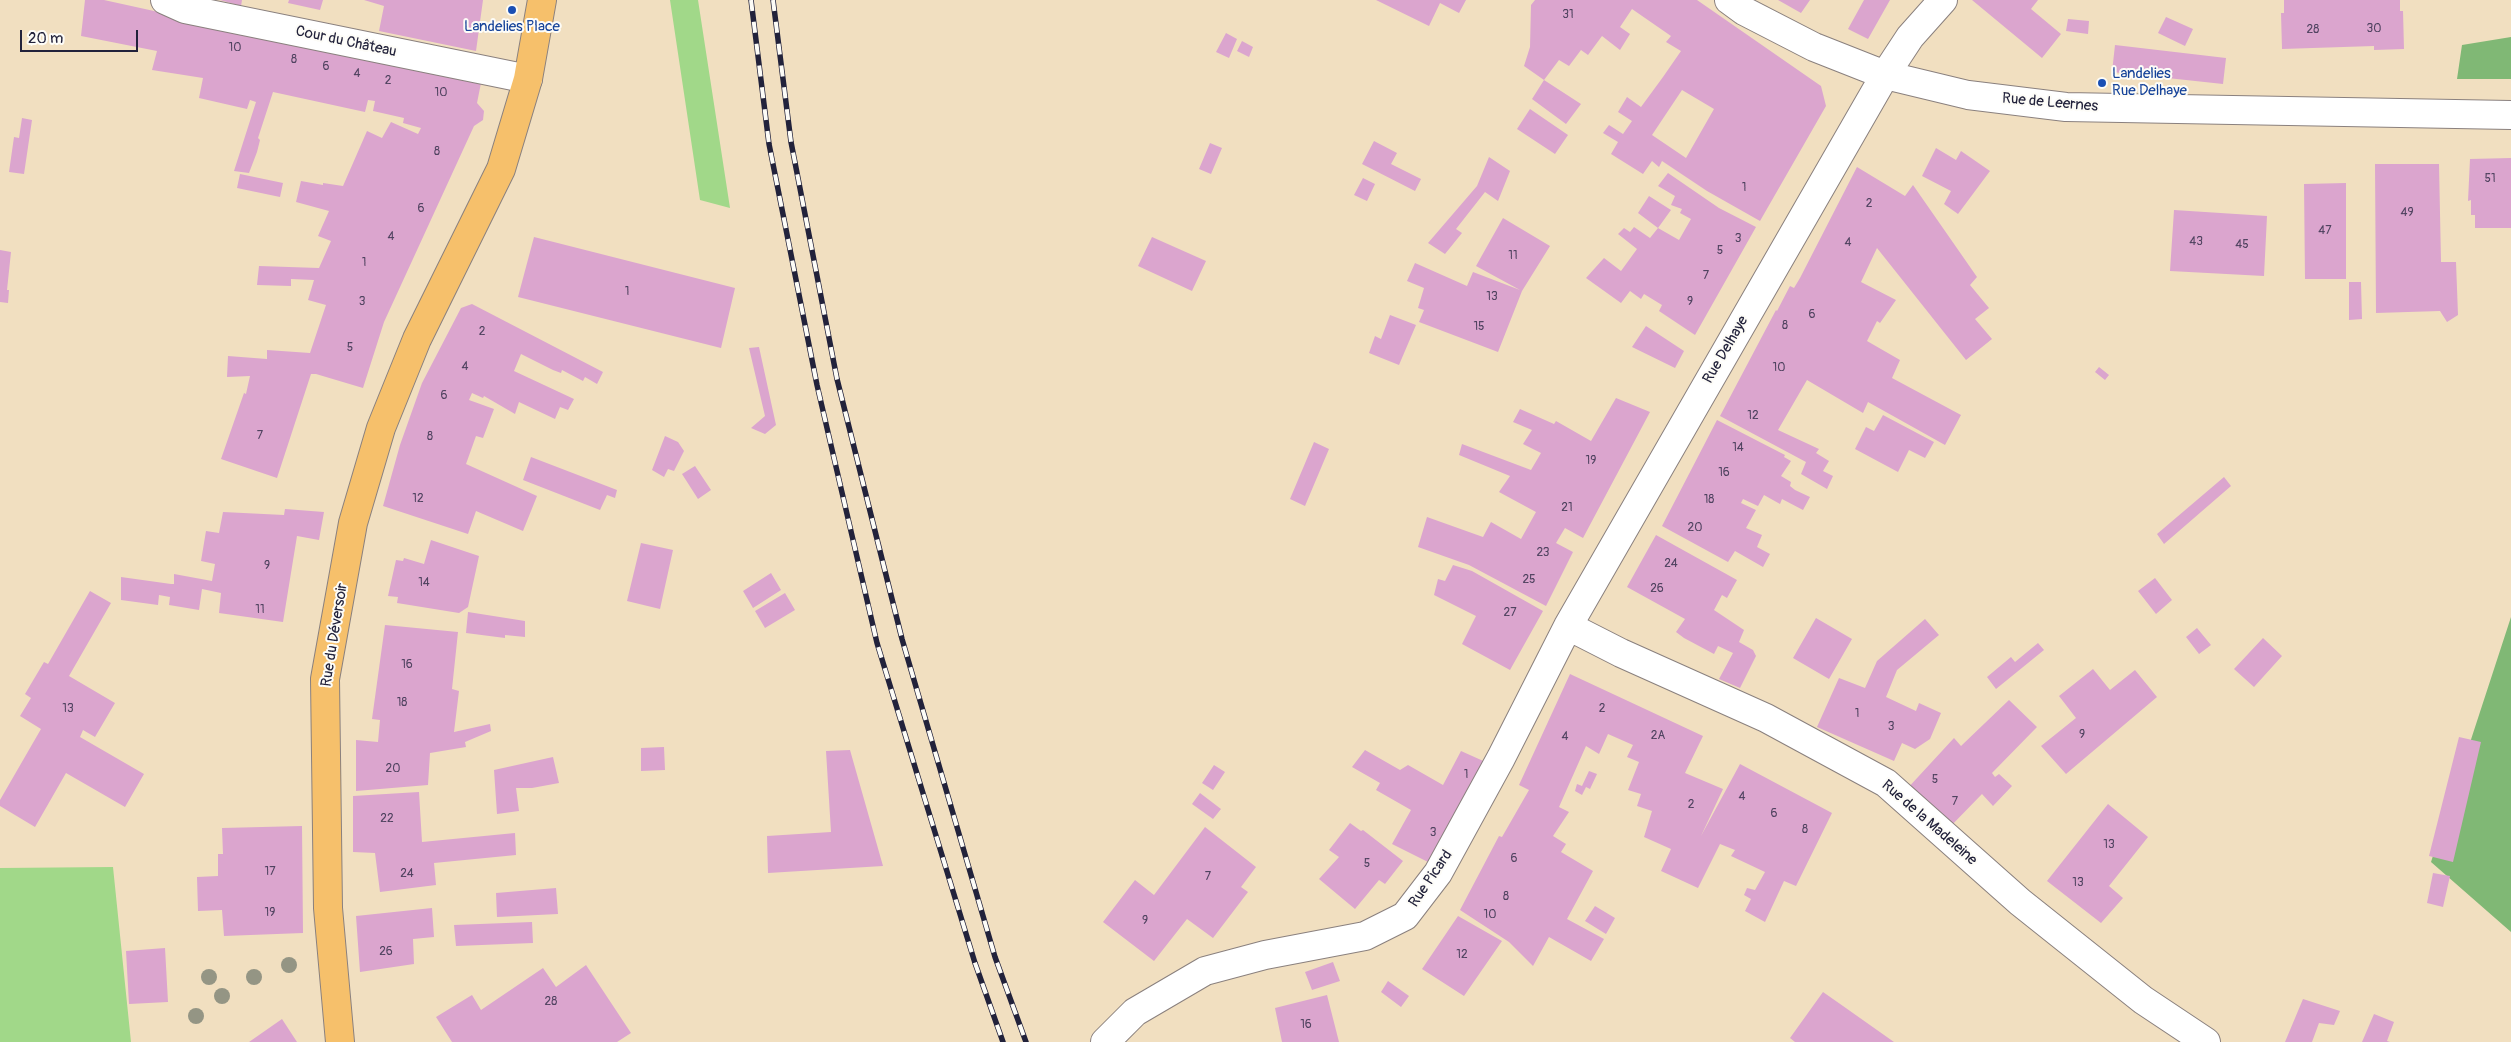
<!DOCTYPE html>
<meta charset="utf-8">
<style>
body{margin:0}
#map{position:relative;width:2511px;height:1042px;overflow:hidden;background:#f1dfc0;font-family:Pangolin,sans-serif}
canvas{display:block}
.scale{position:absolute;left:20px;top:30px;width:118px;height:22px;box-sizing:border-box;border:2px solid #22223b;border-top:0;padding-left:6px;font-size:15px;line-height:18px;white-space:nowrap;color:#22223b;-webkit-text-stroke:4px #fdfcf7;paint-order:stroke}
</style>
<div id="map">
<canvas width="2511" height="1042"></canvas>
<div class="scale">20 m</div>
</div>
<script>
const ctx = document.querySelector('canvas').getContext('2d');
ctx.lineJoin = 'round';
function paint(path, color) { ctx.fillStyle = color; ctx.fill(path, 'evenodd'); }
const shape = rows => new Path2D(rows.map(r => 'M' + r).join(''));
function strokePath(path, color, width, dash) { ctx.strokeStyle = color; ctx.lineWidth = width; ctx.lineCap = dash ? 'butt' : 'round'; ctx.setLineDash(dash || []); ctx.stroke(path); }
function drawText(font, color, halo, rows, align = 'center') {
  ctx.font = font + ' Pangolin,sans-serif'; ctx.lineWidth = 4; ctx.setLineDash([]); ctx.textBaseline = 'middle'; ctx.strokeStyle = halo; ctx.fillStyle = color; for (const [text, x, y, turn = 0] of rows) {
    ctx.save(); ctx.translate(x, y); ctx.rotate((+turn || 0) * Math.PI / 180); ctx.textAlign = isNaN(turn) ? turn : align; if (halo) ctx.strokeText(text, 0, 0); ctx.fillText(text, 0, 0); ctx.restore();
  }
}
const green = shape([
 [670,0,698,0,730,208,700,200],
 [113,867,131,1042,0,1042,0,868]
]);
const forest = shape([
 [2511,37,2511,79,2457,79,2462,45],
 [2511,617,2511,932,2431,862]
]);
const building = shape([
 [85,0,104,0,481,83,477,103,484,111,483,120,474,126,384,322,363,388,316,374,311,374,277,478,221,459,244,393,246,394,250,376,227,377,228,356,267,359,267,350,310,353,326,305,308,300,314,280,291,279,291,286,257,285,259,266,319,268,331,241,318,236,329,211,296,202,301,181,323,185,323,183,343,186,367,131,382,138,391,122,418,134,421,128,403,123,404,118,373,111,375,101,368,100,365,112,273,92,258,138,260,140,257,152,249,173,234,171,256,102,250,100,247,109,199,98,203,78,152,70,157,51,81,36],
 [220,0,242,0,241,6],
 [289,0,323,0,320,10,288,3],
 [364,0,483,0,476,51,379,31,384,6],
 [1376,0,1466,0,1459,13,1440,3,1429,26],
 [1535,0,1697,0,1821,86,1826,106,1760,221,1707,191,1662,161,1659,167,1652,161,1643,174,1611,154,1618,142,1603,133,1609,125,1623,134,1632,121,1618,112,1627,97,1641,107,1663,77,1681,51,1666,42,1671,36,1632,9,1620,27,1630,34,1620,50,1602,36,1588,55,1581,50,1569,66,1559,60,1544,80,1524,66,1530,47,1531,5],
 [1682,90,1714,109,1686,158,1652,135],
 [1778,0,1810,0,1801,13],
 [1864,0,1890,0,1868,39,1848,29],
 [1972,0,2038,0,2031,9,2061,34,2042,58],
 [2284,0,2400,0,2400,11,2403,11,2404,49,2374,50,2374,46,2282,49,2281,13,2284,13],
 [2166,17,2193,29,2185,46,2158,33],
 [2068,19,2089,21,2088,34,2066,31],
 [1226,33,1237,39,1229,58,1216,52],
 [1242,41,1253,47,1249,57,1237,51],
 [2115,45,2226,58,2223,84,2112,72],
 [1544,80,1581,104,1566,124,1532,99],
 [1530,109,1568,135,1555,154,1517,129],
 [22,118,32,120,24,174,9,172,14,137,19,138],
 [1374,141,1397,153,1391,164,1421,179,1415,191,1362,164],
 [1210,143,1222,148,1211,174,1199,169],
 [1936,148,1956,160,1961,151,1990,171,1958,214,1944,204,1951,191,1922,176],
 [1489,157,1510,171,1498,201,1485,192,1456,229,1462,233,1445,254,1428,243,1477,186],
 [2511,158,2511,228,2475,228,2475,215,2471,215,2471,200,2468,201,2470,159],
 [2375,164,2439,164,2441,262,2456,262,2458,315,2447,322,2440,311,2376,313],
 [1857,167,1905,196,1913,185,1977,277,1970,285,1989,308,1975,319,1992,339,1966,360,1877,248,1861,282,1896,300,1880,323,1877,321,1867,341,1900,360,1892,378,1961,415,1945,445,1868,402,1863,413,1807,380,1778,430,1819,449,1816,453,1829,461,1823,471,1833,476,1827,489,1801,474,1806,462,1720,416,1776,310,1777,311,1790,286,1794,288,1800,278],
 [1668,173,1719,208,1756,227,1695,335,1659,311,1662,305,1644,294,1641,299,1630,291,1621,303,1586,278,1604,258,1621,271,1637,249,1618,234,1624,228,1630,232,1634,227,1650,238,1658,228,1638,213,1649,196,1671,210,1658,228,1679,240,1691,219,1680,213,1682,209,1671,205,1675,196,1658,186],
 [240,174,283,183,280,197,237,188],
 [1363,178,1375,184,1367,201,1354,195],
 [2346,183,2346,279,2305,279,2304,184],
 [2174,210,2267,216,2264,276,2170,271],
 [1503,218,1550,246,1522,291,1498,352,1419,322,1424,310,1418,308,1424,288,1407,281,1415,263,1467,286,1473,272,1520,290,1476,266],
 [534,237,735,288,721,348,518,297],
 [1152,237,1206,261,1192,291,1138,266],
 [0,250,11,252,7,290,9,290,8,303,0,302],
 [2349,282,2361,282,2362,319,2349,320],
 [472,304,603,372,597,384,585,377,583,381,562,370,561,373,553,370,521,354,514,371,574,399,568,410,560,407,555,419,519,402,515,414,484,396,483,398,472,393,469,400,494,409,483,438,476,436,466,464,537,496,523,531,476,511,468,534,383,506,400,445,422,383,461,308],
 [1390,315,1416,325,1399,365,1369,353,1375,336,1381,339],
 [1646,326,1684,351,1675,368,1632,347],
 [759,347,776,425,765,434,751,428,765,416,749,348],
 [2099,367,2109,375,2105,380,2095,372],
 [1616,398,1650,412,1583,538,1565,528,1556,543,1573,552,1546,606,1469,565,1418,547,1427,517,1483,537,1491,522,1521,539,1536,512,1499,492,1510,476,1459,455,1462,444,1531,470,1541,453,1523,444,1532,430,1513,422,1520,409,1554,424,1556,421,1591,441],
 [1883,415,1934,442,1925,458,1909,450,1898,472,1855,449,1866,427,1874,431],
 [1717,420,1785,455,1784,457,1791,461,1781,476,1791,482,1790,486,1795,490,1810,497,1803,510,1782,499,1780,504,1764,495,1758,506,1743,499,1741,503,1756,510,1746,528,1762,535,1757,547,1770,554,1763,567,1735,551,1728,562,1662,526],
 [665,436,678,442,684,451,674,471,668,469,664,477,652,470],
 [1314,442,1329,449,1305,506,1290,499],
 [531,457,617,490,615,498,607,495,600,510,523,480],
 [695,466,711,490,698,499,682,474],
 [2224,477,2231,486,2164,544,2157,534],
 [285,509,324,512,319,540,297,536,283,622,219,613,221,593,202,589,199,610,169,605,170,597,159,595,158,605,121,600,121,577,171,584,174,584,174,574,212,581,215,564,201,561,206,531,219,533,223,512,284,515],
 [1656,535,1737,580,1727,598,1722,595,1714,610,1744,630,1739,642,1753,650,1756,656,1740,688,1719,679,1733,653,1718,646,1714,654,1684,638,1676,632,1685,619,1627,587],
 [431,540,479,556,468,607,459,613,397,603,398,597,388,596,396,560,403,561,404,558,424,564],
 [641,543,673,550,660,609,627,601],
 [1453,565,1472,571,1543,611,1510,670,1462,644,1476,616,1434,595,1438,579,1445,581],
 [771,573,781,590,753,608,743,591],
 [2155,578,2172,600,2156,614,2138,591],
 [90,591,111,603,69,676,115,703,95,737,83,730,80,737,144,774,125,807,66,773,35,827,0,806,0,800,41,729,20,716,31,698,25,694,44,662,48,664],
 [785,593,795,610,765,628,755,611],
 [468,612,525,621,525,637,505,635,505,638,466,633],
 [1816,618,1852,639,1829,679,1793,658],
 [1925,619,1939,635,1897,670,1886,697,1916,711,1919,703,1941,713,1930,739,1915,749,1902,743,1894,761,1817,727,1839,678,1865,688,1877,661],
 [385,625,458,632,452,689,459,691,454,732,490,724,491,731,465,742,466,747,430,753,428,785,356,791,356,740,378,742,380,720,372,719],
 [2197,628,2211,645,2199,654,2186,637],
 [2263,638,2282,656,2254,687,2234,669],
 [2038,643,2044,650,1996,689,1987,677,2011,657,2015,662],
 [2093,669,2110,690,2135,670,2157,697,2066,774,2041,746,2076,718,2059,696],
 [1570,674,1703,736,1685,773,1723,789,1701,836,1740,764,1832,813,1796,886,1784,881,1765,922,1745,911,1751,899,1744,895,1747,888,1755,890,1765,872,1731,856,1735,850,1720,844,1698,888,1661,871,1671,849,1644,837,1652,811,1637,806,1641,794,1628,790,1639,762,1627,757,1633,745,1608,734,1599,754,1586,746,1559,807,1569,812,1553,836,1566,844,1561,852,1593,871,1567,919,1604,939,1591,961,1549,937,1533,966,1509,942,1460,910,1499,836,1502,837,1529,790,1519,785],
 [2009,700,2037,727,1992,773,1995,777,1999,774,2012,786,1993,806,1982,794,1947,830,1906,790,1954,738,1961,746],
 [2459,737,2481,742,2453,862,2429,856],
 [664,747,665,770,641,771,641,748],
 [850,750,883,866,768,873,767,836,831,832,826,751],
 [1365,750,1400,770,1408,765,1443,785,1461,751,1490,764,1434,865,1392,844,1411,810,1376,790,1380,783,1352,767],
 [553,757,559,783,532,788,516,788,519,811,497,814,494,770],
 [1214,765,1225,772,1213,790,1202,783],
 [1589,771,1597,774,1590,789,1586,787,1582,795,1575,791,1577,784,1582,786],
 [419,792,422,842,515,833,516,855,434,863,436,885,380,892,375,853,353,852,353,796],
 [1200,793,1221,809,1213,819,1192,804],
 [2108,804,2148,837,2109,886,2123,898,2101,923,2047,881],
 [1350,823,1361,831,1363,830,1403,861,1385,884,1379,880,1355,909,1319,879,1339,857,1329,850],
 [302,826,303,933,224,936,222,910,198,911,197,877,218,876,218,854,223,854,222,828],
 [1205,827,1256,867,1241,887,1248,892,1213,938,1187,919,1154,961,1103,922,1135,880,1154,895],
 [2433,873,2450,876,2443,907,2427,903],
 [556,888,558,914,497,917,496,893],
 [1595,906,1615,918,1606,934,1585,921],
 [432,908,434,937,413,939,414,964,360,972,356,916],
 [1458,916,1502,941,1464,996,1422,969],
 [532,922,533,943,456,946,454,925],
 [165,948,168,1002,129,1004,126,951],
 [1333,962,1340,981,1312,990,1305,972],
 [586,965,631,1033,617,1042,452,1042,436,1017,472,995,481,1010,543,968,556,987],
 [1388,981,1409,996,1401,1007,1381,992],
 [1823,992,1843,1006,1894,1042,1795,1042,1790,1038],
 [1327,995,1339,1042,1282,1042,1275,1008],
 [2303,999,2340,1011,2334,1025,2319,1023,2312,1042,2285,1042],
 [2374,1014,2394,1022,2387,1041,2390,1042,2362,1042],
 [282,1019,297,1042,249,1042]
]);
const minor = shape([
 [165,0,185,9,528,79],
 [1729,0,1744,11,1814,47,1885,75,1968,95,2066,107,2511,115],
 [1568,626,1621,653,1766,718,1886,783,2020,902,2143,1000,2206,1042],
 [1105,1042,1135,1012,1205,971,1265,955,1365,936,1405,916,1438,873,1501,758,1568,626,1885,75,1910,37,1943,0]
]);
const major = shape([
 [340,1042,328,908,325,679,353,523,381,428,417,339,501,169,528,79,542,0]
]);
const rail = shape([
 [751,0,769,144,817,385,877,643,975,963,1003,1042],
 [773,0,791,142,837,379,902,639,995,957,1026,1042]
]);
const trees = [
 [289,965],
 [209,977],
 [254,977],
 [222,996],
 [196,1016]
];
const markers = [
 [512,10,5,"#1a4fb4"],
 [2102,83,5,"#1a4fb4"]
];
const numberNames = [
 ["31",1568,15],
 ["30",2374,29],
 ["28",2313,30],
 ["10",235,48],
 ["8",294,60],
 ["6",326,67],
 ["4",357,74],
 ["2",388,81],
 ["10",441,93],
 ["8",437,152],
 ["51",2490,179],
 ["1",1744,188],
 ["2",1869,204],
 ["6",421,209],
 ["49",2407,213],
 ["47",2325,231],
 ["4",391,237],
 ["3",1738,239],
 ["43",2196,242],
 ["4",1848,243],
 ["45",2242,245],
 ["5",1720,251],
 ["11",1513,256],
 ["1",364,263],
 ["7",1706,276],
 ["1",627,292],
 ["13",1492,297],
 ["3",362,302],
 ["9",1690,302],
 ["6",1812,315],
 ["8",1785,326],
 ["15",1479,327],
 ["2",482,332],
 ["5",350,348],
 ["4",465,367],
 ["10",1779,368],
 ["6",444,396],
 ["12",1753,416],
 ["7",260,436],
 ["8",430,437],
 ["14",1738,448],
 ["19",1591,461],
 ["16",1724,473],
 ["12",418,499],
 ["18",1709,500],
 ["21",1567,508],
 ["20",1695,528],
 ["23",1543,553],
 ["24",1671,564],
 ["9",267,566],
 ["25",1529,580],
 ["14",424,583],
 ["26",1657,589],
 ["11",260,610],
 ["27",1510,613],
 ["16",407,665],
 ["18",402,703],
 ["13",68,709],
 ["2",1602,709],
 ["1",1857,714],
 ["3",1891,727],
 ["9",2082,735],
 ["2A",1658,736],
 ["4",1565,737],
 ["20",393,769],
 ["1",1466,775],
 ["5",1935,780],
 ["4",1742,797],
 ["7",1955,802],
 ["2",1691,805],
 ["6",1774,814],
 ["22",387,819],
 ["8",1805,830],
 ["3",1433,833],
 ["13",2109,845],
 ["6",1514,859],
 ["5",1367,864],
 ["17",270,872],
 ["24",407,874],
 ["7",1208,877],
 ["13",2078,883],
 ["8",1506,897],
 ["19",270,913],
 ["10",1490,915],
 ["9",1145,921],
 ["26",386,952],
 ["12",1462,955],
 ["28",551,1002],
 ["16",1306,1025]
];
const transitNames = [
 ["Landelies Place",512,27],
 ["Landelies",2112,74,"left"],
 ["Rue Delhaye",2112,91,"left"]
];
const streetNames = [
 ["Cour du Château",346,42,12],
 ["Rue de Leernes",2050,103,5],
 ["Rue Delhaye",1726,350,-60],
 ["Rue du Déversoir",335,635,-81],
 ["Rue de la Madeleine",1929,823,41],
 ["Rue Picard",1431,879,-56]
];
paint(green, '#a1d889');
paint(forest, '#80b875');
paint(building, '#dba5ce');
strokePath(minor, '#8a807e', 30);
strokePath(major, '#8a807e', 30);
strokePath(minor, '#fff', 28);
strokePath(major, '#f6c06b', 28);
strokePath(rail, '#22223b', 5.5);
strokePath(rail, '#fdfcf7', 4, [11]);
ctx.fillStyle = '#949584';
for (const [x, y] of trees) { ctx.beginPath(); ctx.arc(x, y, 8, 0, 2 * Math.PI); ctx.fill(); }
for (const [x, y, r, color] of markers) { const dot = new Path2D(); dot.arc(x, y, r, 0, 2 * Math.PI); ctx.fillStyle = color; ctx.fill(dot); strokePath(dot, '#fdfcf7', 2); }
drawText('12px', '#504360', null, numberNames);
drawText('15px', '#164399', '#fdfcf7', transitNames);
drawText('15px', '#22223b', '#fdfcf7', streetNames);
</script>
